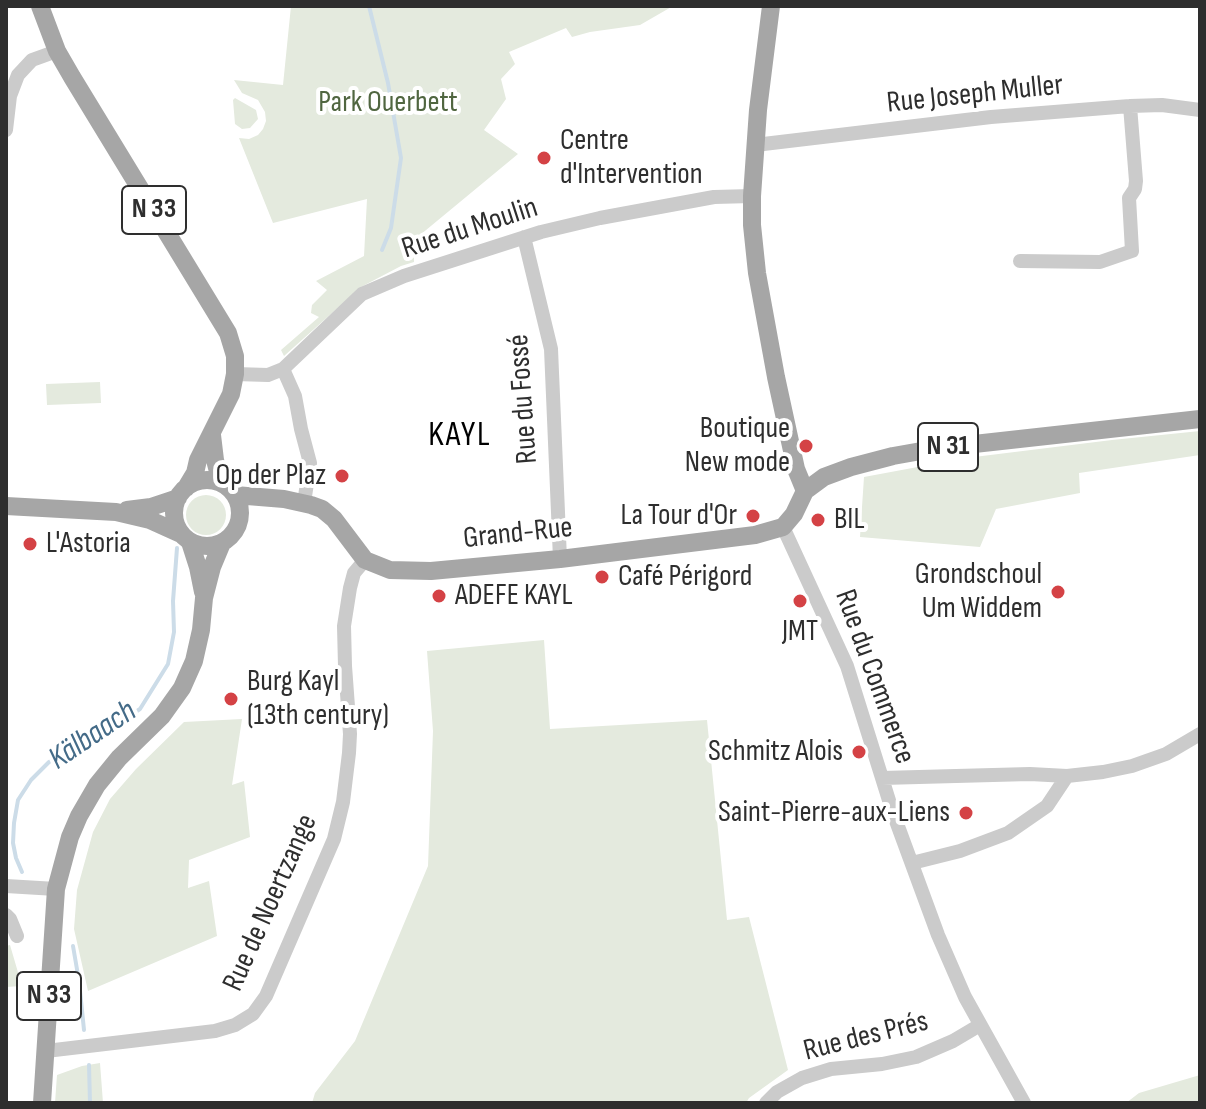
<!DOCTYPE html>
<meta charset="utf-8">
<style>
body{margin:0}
#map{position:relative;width:1206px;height:1109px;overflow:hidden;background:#fff;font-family:"Sofia Sans Condensed",sans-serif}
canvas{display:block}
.frame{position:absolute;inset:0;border:8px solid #2e2e2e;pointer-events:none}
</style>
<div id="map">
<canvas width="1206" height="1109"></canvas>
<div class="frame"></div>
</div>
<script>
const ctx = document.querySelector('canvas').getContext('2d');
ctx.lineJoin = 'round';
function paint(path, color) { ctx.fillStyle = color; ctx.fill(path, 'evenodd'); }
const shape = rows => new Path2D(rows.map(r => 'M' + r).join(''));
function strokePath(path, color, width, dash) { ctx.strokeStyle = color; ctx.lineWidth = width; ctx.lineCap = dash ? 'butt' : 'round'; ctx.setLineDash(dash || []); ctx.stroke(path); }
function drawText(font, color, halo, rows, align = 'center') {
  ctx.font = font + ' "Sofia Sans Condensed",sans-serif'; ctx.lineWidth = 8; ctx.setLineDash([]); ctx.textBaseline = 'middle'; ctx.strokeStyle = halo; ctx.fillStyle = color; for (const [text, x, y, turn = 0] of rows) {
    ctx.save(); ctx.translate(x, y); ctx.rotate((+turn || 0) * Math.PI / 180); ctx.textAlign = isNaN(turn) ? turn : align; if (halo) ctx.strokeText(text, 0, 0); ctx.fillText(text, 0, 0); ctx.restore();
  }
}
const green = shape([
 [291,6,673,6,640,25,590,32,572,37,566,28,509,52,515,64,501,79,506,99,484,130,518,154,414,240,414,262,401,266,361,287,284,356,281,350,319,317,311,313,312,305,327,290,316,281,364,256,367,199,273,223,239,138,249,139,258,135,263,129,266,121,265,112,258,100,242,93,234,80,283,85],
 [235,98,256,110,258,119,250,128,242,129,235,124,233,100],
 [100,382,101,403,47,405,46,384],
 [1200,431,1200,455,1079,473,1080,493,996,509,980,547,860,537,864,477,966,458,1112,440],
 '186 515a20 20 0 1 1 40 0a20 20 0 1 1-40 0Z',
 [544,640,550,729,707,720,727,920,749,917,788,1070,749,1098,746,1103,312,1103,315,1093,355,1041,428,866,433,731,427,651],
 [242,719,232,785,244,781,250,837,189,860,188,888,209,881,217,936,88,991,74,929,77,890,93,832,110,799,136,769,184,722],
 [10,945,22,986,6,987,6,946],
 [100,1063,103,1103,55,1103,57,1075,82,1066],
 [1200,1075,1200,1103,1126,1103,1139,1093]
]);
const stream = shape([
 [369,6,388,83,401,158,391,228,382,250],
 [22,872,16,858,13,843,14,823,18,800,31,780,49,762,105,732,140,709,168,664,174,632,173,601,177,548],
 [73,946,79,981,84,1030],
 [89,1065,90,1103]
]);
const minor = shape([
 [6,130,10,96,18,75,32,60,57,51],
 [755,145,991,117,1130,106,1162,105,1200,110],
 [524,237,551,349,560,559],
 [1020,261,1100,262,1132,251,1129,198,1135,189,1136,181,1130,106],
 [283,369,295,396,301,429,310,463,304,503],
 [235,374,268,375,283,369,362,294,404,276,541,232,600,218,714,197,752,196],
 [783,527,847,666,892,810,938,935,965,997,1024,1103],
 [882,778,1030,774,1067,776,1103,772,1132,766,1166,754,1200,734],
 [912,863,960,851,1008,833,1047,806,1067,776],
 [6,886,56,889],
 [6,915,10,919,17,936],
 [46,1051,215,1031,235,1025,253,1014,266,996,334,839,343,802,349,753,350,734,345,666,344,626,350,588,354,573,365,560],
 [766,1103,777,1092,802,1078,831,1069,882,1064,916,1057,953,1041,980,1025]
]);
const major = shape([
 [40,6,57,51,72,77,228,333,235,356,235,374,231,394,198,460,195,473,186,488],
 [771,6,758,110,752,196,752,225,757,273,776,377,796,469,805,491],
 [212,435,215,460,221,483],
 '174 513a33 33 0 1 1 66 0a33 33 0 1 1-66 0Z',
 [235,495,284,499,311,505,322,509,334,519,365,560,390,570,431,571,560,559,755,535,783,527,794,514,805,491,824,477,851,467,893,456,938,448,1200,419],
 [6,506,116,512,150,520,181,534],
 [127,510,151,507,178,498],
 [190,542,198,567,203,592],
 [42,1103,56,889,70,837,79,816,97,785,119,758,162,716,182,688,194,661,201,630,204,598,212,567,222,543]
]);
const markers = [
 [544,158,8,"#d44245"],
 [806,446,8,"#d44245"],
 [342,476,8,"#d44245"],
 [753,516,8,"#d44245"],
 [818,520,8,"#d44245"],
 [30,544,8,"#d44245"],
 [602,577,8,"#d44245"],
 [1058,592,8,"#d44245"],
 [439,596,8,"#d44245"],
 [800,601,8,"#d44245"],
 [231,699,8,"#d44245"],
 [859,752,8,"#d44245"],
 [966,813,8,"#d44245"]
];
const shields = [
 [154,210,64],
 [948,447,60],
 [49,996,64]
];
const shieldNames = [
 ["N 33",154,210],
 ["N 31",948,447],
 ["N 33",49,996]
];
const streetNames = [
 ["Rue Joseph Muller",975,95,-6],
 ["Rue du Moulin",470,229,-18],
 ["Rue du Fossé",524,399,-94],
 ["Grand-Rue",518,534,-6],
 ["Rue du Commerce",874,677,70],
 ["Rue de Noertzange",271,903,-66],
 ["Rue des Prés",866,1037,-14]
];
const parkNames = [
 ["Park Ouerbett",388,103]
];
const poiNames = [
 ["Centre",560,141],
 ["d'Intervention",560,175],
 ["Boutique",790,429,"right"],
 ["New mode",790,463,"right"],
 ["Op der Plaz",326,476,"right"],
 ["La Tour d'Or",737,516,"right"],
 ["BIL",834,520],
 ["L'Astoria",46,544],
 ["Grondschoul",1042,575,"right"],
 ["Um Widdem",1042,609,"right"],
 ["Café Périgord",618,577],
 ["ADEFE KAYL",455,596],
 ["JMT",800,632,"center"],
 ["Burg Kayl",247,682],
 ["(13th century)",247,716],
 ["Schmitz Alois",843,752,"right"],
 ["Saint-Pierre-aux-Liens",950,813,"right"]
];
const waterNames = [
 ["Kälbaach",93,736,-34]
];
const quarterNames = [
 ["KAYL",460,436]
];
paint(green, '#e4eade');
strokePath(stream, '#ccdce8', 4);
strokePath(minor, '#cbcbcb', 14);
strokePath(major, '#a6a6a6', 18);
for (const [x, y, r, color] of markers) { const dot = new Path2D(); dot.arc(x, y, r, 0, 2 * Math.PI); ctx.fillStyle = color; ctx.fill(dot); strokePath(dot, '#fff', 3); }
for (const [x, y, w] of shields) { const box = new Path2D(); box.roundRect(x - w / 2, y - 24, w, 48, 6); ctx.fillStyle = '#fff'; ctx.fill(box); strokePath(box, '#2e2e2e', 2); }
drawText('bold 28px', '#2e2e2e', null, shieldNames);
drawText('30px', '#2e2e2e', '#fff', streetNames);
drawText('30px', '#506640', '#fff', parkNames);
drawText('30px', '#2e2e2e', '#fff', poiNames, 'left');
drawText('italic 32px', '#446b88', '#fff', waterNames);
ctx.letterSpacing = '2px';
drawText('34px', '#000', '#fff', quarterNames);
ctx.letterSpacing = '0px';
</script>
